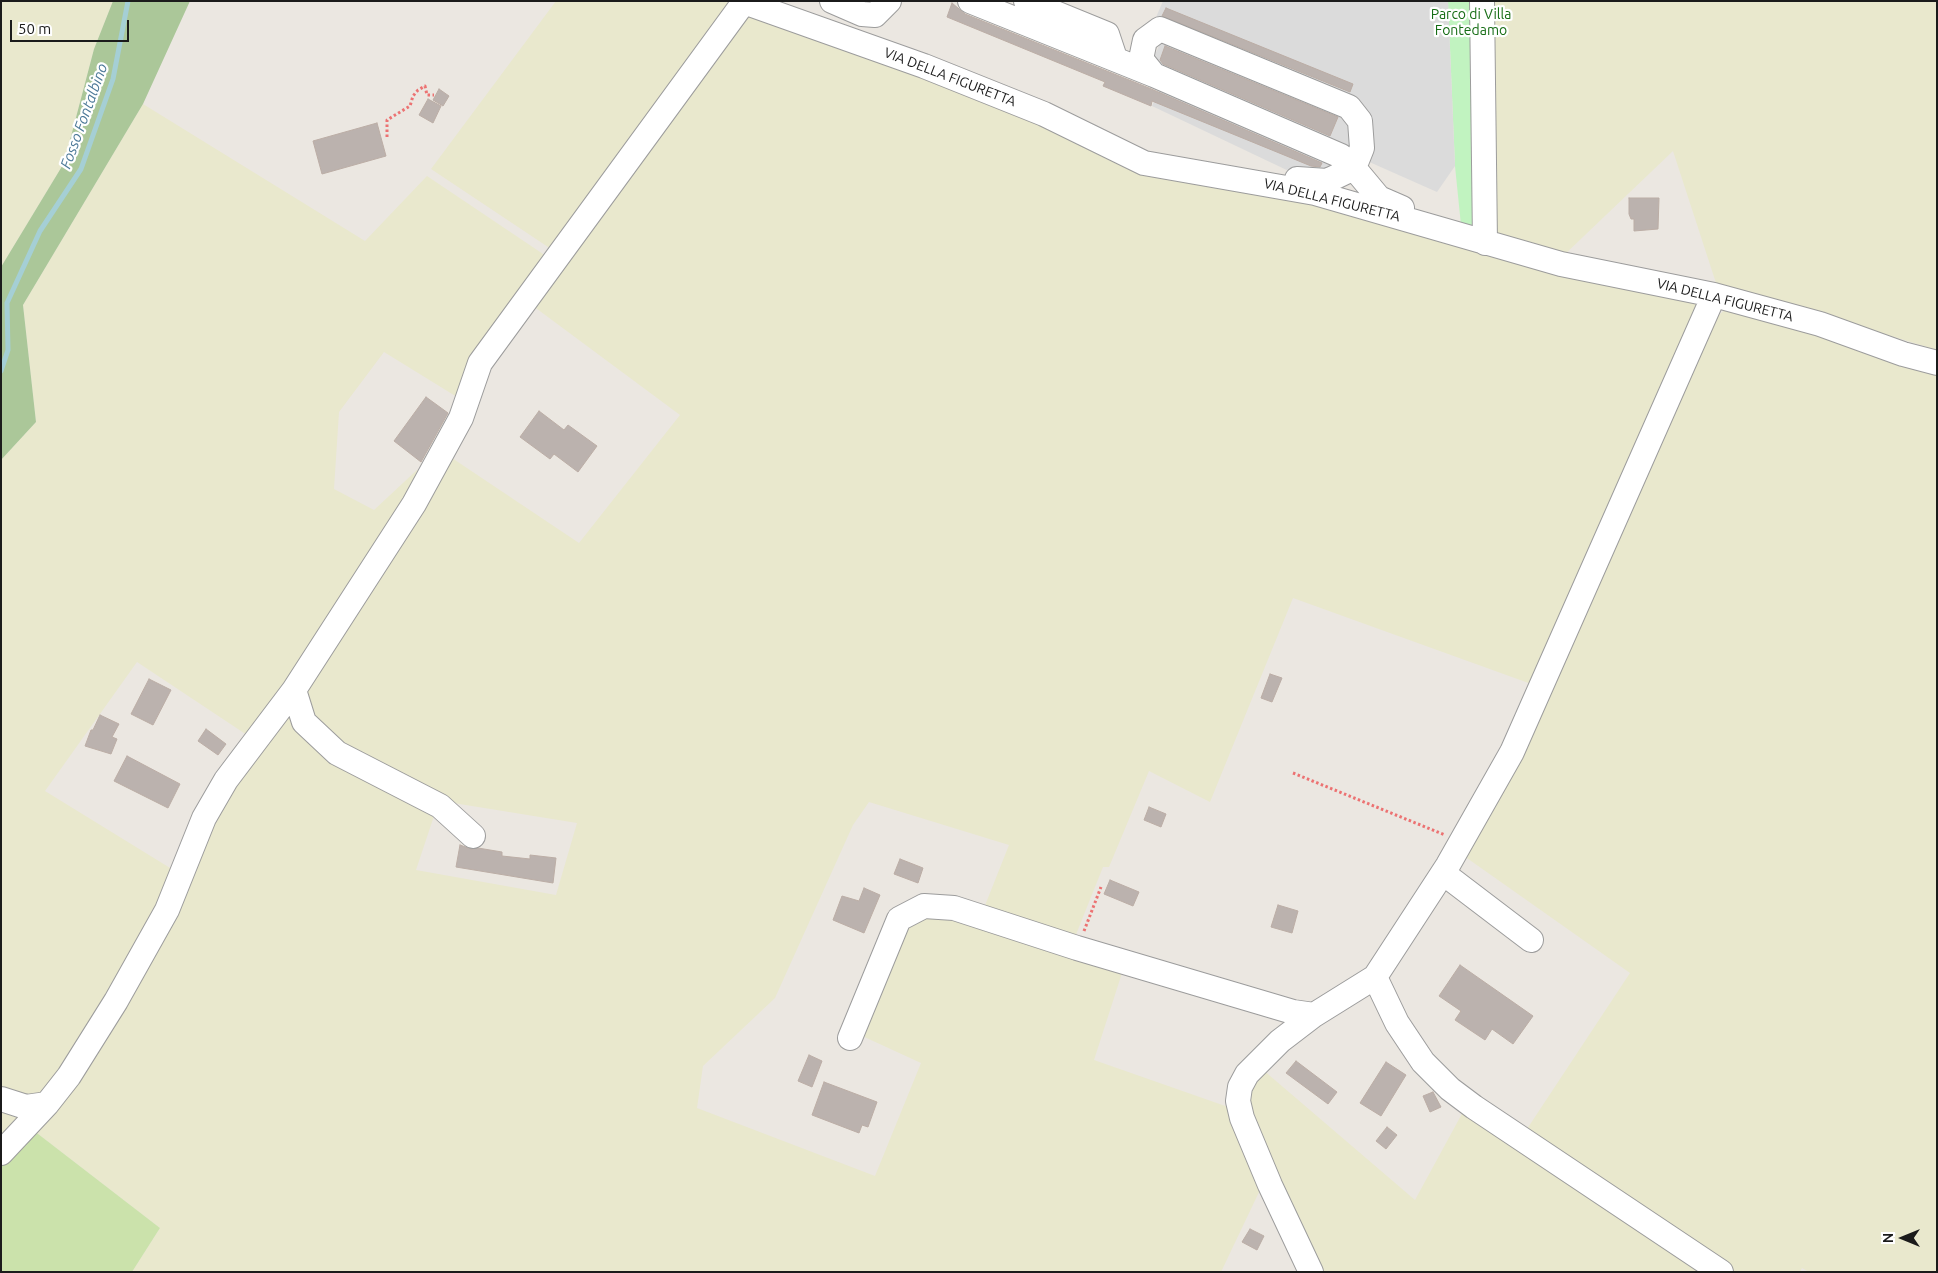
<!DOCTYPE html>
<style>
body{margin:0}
#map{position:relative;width:1938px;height:1273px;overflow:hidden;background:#ebe7e1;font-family:Ubuntu,sans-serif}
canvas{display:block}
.frame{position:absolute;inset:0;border:2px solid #1b1b1b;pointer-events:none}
.north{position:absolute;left:1878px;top:1213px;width:50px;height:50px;-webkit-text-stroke:4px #fff;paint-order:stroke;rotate:270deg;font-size:14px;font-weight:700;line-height:20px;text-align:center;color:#1b1b1b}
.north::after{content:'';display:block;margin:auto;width:18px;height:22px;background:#1b1b1b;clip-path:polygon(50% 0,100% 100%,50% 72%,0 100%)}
.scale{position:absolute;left:10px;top:20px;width:119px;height:22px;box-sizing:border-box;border:2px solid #1b1b1b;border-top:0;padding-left:6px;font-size:15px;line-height:18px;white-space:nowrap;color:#1b1b1b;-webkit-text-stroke:4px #fff;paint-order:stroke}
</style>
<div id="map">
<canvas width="1938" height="1273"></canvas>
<div class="frame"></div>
<div class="north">N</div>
<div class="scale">50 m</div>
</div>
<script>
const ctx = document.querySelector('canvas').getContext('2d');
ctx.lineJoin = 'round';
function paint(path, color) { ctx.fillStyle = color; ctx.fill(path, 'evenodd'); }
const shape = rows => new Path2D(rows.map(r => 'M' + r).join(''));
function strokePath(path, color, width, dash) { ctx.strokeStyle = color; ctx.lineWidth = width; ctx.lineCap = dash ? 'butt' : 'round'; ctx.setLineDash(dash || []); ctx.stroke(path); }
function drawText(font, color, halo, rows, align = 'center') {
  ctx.font = font + ' Ubuntu,sans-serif'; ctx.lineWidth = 4.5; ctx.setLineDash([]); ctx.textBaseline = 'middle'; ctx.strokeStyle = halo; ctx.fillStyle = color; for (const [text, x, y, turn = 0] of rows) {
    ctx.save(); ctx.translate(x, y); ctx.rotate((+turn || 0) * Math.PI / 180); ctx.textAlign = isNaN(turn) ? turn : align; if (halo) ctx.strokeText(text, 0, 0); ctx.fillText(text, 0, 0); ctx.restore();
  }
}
const farmland = shape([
 [1,1,113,1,94,49,64,163,1,267],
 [556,1,725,1,732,5,554,251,431,169],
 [1489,1,1937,1,1937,350,1716,283,1673,151,1561,258,1489,238],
 [745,10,1045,122,1282,193,1699,298,1701,308,1534,685,1293,598,1210,802,1149,771,1109,867,1103,867,1073,942,982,913,1009,845,869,802,853,825,775,998,703,1066,697,1108,875,1176,921,1063,860,1035,906,925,926,912,1122,973,1094,1060,1231,1108,1260,1190,1221,1272,132,1272,160,1228,33,1130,205,828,292,700,297,727,436,810,416,870,556,895,577,823,441,801,336,744,307,717,300,689,446,454,579,543,680,415,529,303],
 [143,104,365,241,427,176,549,258,457,397,384,352,339,412,334,489,374,510,418,469,396,520,250,737,137,662,45,791,175,871,159,908,46,1095,26,1100,1,1090,1,460,36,422,23,305],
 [1728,307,1937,369,1937,1272,1809,1272,1802,1268,1800,1272,1734,1272,1525,1132,1630,973,1464,856,1709,324],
 [1262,1069,1415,1200,1464,1110,1710,1272,1319,1272,1244,1102],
 [1,1101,30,1114,1,1146]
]);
const grass = shape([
 [33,1130,160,1228,132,1272,1,1272,1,1165]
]);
const forest = shape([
 [113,1,190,1,143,104,23,305,36,422,1,460,1,267,64,163,94,49]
]);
const park = shape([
 [1448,1,1493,1,1485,243,1462,235,1455,166]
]);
const parking = shape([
 [1163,1,1448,1,1455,166,1437,192,1340,149,1324,176,1293,173,1152,106,1161,85,1145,77,1162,39,1151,29]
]);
const stream = shape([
 [1,371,8,350,7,303,40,231,81,169,113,79,128,1]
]);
const building = shape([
 [952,3,965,14,1149,88,1322,163,1320,167,1311,166,1152,101,1151,106,1103,86,1105,82,947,17,952,3],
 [1166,8,1353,84,1350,92,1162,16,1166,8],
 [1165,46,1338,117,1330,136,1163,64,1160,60,1165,46],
 [439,89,449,96,443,106,433,100,439,89],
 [428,99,441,106,433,123,419,115,428,99],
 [377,123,386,156,322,174,313,141,377,123],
 [1629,198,1659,198,1658,229,1634,231,1634,219,1631,219,1629,214,1629,198],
 [426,397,448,413,421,462,394,441,426,397],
 [539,411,564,430,568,425,597,446,578,472,554,454,550,459,520,437,539,411],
 [1270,674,1282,678,1272,702,1261,698,1270,674],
 [149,679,171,690,153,725,131,714,149,679],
 [100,715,119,724,112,737,117,739,111,754,85,746,91,730,93,730,100,715],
 [206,729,226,744,218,755,198,741,206,729],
 [127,756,180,784,168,808,114,781,127,756],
 [1149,807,1166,814,1161,827,1144,820,1149,807],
 [460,845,471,849,478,848,502,852,502,856,530,859,530,855,556,858,553,883,456,867,460,845],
 [900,859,923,868,918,883,894,874,900,859],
 [1110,880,1139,892,1133,906,1104,894,1110,880],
 [864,888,880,895,864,933,833,920,842,896,859,901,864,888],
 [1278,905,1298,911,1292,933,1271,927,1278,905],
 [1460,965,1533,1016,1513,1044,1492,1029,1485,1040,1455,1020,1461,1011,1439,996,1460,965],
 [809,1055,822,1061,812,1087,798,1081,809,1055],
 [1296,1061,1337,1092,1328,1104,1286,1073,1296,1061],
 [1386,1062,1406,1075,1381,1116,1360,1103,1386,1062],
 [824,1082,877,1102,868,1127,862,1125,859,1133,812,1115,824,1082],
 [1433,1092,1441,1107,1430,1112,1423,1096,1433,1092],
 [1387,1127,1397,1135,1386,1149,1376,1141,1387,1127],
 [1250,1229,1264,1236,1257,1250,1242,1242,1250,1229]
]);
const path = shape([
 [387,137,387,120,410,106,413,96,418,90,425,86,427,95,434,95],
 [1293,773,1445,835],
 [1084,931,1101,887]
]);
const minor = shape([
 [741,1,924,66,1044,114,1144,163,1315,193,1561,264,1714,295,1820,324,1903,354,1937,363],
 [832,1,862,14,875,15,889,1],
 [970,1,1154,75],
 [1026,1,1107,34,1115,58],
 [1482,1,1485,243],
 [1297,179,1327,181,1354,168,1362,148,1360,121,1349,107,1160,29,1145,40,1141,59,1154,75,1341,156,1354,168,1379,198,1402,208],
 [1714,295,1512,752,1448,865,1375,977,1397,1023,1423,1062,1450,1089,1474,1107,1721,1272],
 [294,690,304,722,337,753,440,806,473,836],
 [1443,873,1531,940],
 [850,1038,899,919,924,906,954,908,1077,948,1293,1012,1314,1015,1375,977],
 [1,1099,26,1107,47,1104],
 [1,1153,47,1104,69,1076,116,1001,167,910,204,818,226,780,294,690,414,504,461,418,480,363,744,2],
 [1311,1272,1270,1185,1242,1118,1238,1101,1240,1087,1247,1074,1280,1041,1314,1015]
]);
const parkNames = [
 ["Parco di Villa",1471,14],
 ["Fontedamo",1471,30]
];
const streetNames = [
 ["VIA DELLA FIGURETTA",950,77,21],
 ["VIA DELLA FIGURETTA",1332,200,14],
 ["VIA DELLA FIGURETTA",1725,300,14]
];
const waterNames = [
 ["Fosso Fontalbino",84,116,-70]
];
paint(farmland, '#e9e8cd');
paint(grass, '#cbe2ab');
paint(forest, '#abc799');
paint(park, '#c1f3c0');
paint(parking, '#dbdbdb');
strokePath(stream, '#a5cfd5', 5);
paint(building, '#bbb2ae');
strokePath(building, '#bbada5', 1);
strokePath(minor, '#9c9c9c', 26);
strokePath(path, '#ec7272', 3, [2.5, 2.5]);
strokePath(minor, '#fff', 24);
drawText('14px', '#166d15', '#fff', parkNames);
drawText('14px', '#1b1b1b', '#fff', streetNames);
drawText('italic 15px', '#4e7a99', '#fff', waterNames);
</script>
